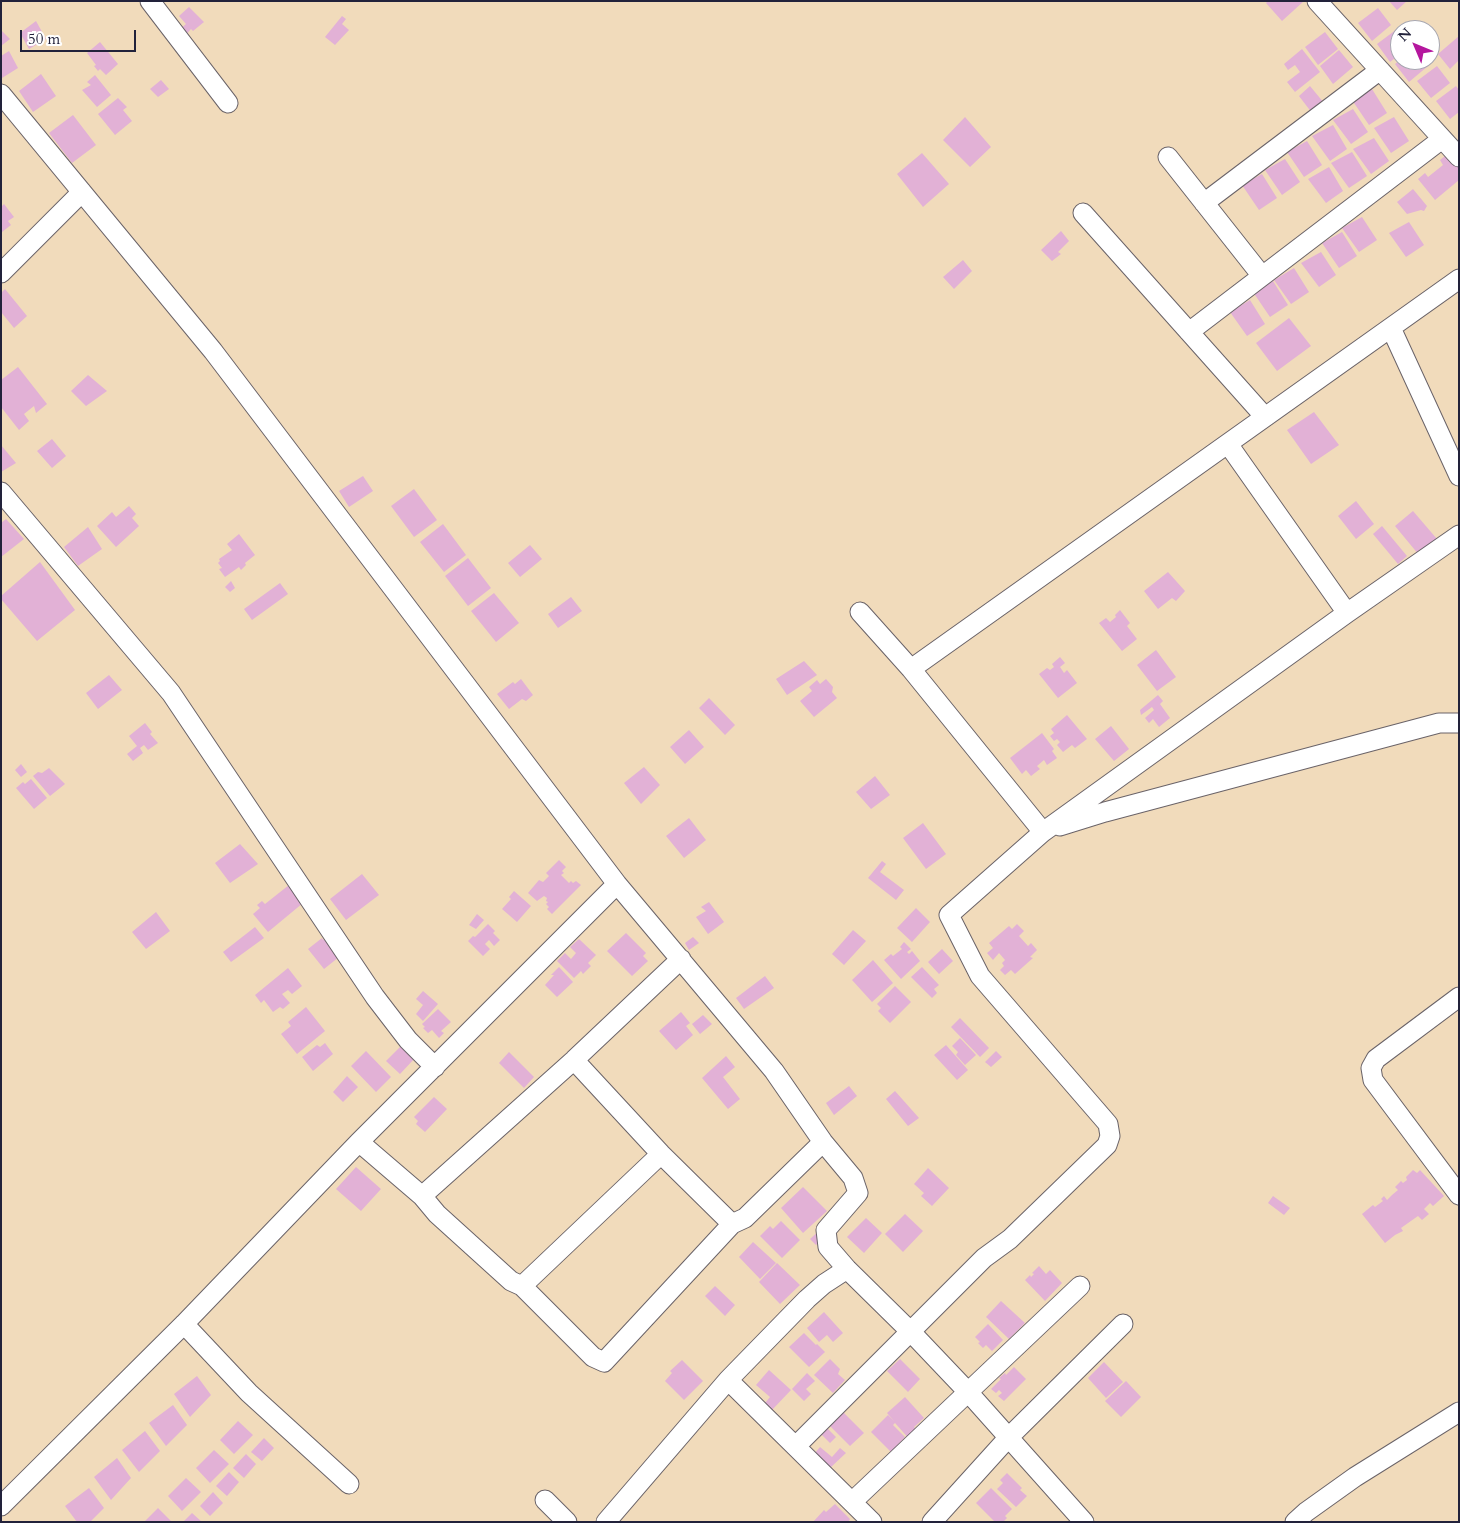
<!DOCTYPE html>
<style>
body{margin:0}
#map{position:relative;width:1460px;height:1523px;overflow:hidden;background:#f1dbbb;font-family:Cardo,serif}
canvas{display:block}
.frame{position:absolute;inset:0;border:2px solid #22223b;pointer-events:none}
.north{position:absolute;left:1390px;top:20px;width:50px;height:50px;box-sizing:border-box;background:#fff;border:1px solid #a7a7b1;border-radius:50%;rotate:315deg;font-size:14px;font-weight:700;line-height:20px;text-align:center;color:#22223b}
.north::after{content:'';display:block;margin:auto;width:18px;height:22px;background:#b5179e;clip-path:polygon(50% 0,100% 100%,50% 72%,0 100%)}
.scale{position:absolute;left:20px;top:30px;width:116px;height:22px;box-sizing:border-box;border:2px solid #22223b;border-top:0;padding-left:6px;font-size:15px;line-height:18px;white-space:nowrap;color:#22223b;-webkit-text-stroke:4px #fff;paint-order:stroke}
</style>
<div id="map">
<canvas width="1460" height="1523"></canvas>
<div class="frame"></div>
<div class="north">N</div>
<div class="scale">50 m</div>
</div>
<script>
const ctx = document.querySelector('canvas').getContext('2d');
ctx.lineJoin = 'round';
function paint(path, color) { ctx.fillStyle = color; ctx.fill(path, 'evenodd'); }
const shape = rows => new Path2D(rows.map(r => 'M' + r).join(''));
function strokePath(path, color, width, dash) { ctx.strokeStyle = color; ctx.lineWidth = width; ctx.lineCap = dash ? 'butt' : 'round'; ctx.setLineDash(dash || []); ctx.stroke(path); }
const building = shape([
 [1268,1,1304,1,1282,21,1266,3],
 [1389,1,1407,1,1397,10],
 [189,7,204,22,193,31,191,29,184,37,179,30,186,24,179,16],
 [1378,8,1391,25,1372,41,1358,23],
 [342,16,346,19,342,24,349,30,335,45,325,37],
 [36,21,46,39,29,49,20,33],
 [1397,29,1400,33,1400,54,1390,62,1377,44],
 [1,30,10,39,1,46],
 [1325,32,1338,49,1318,65,1305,47],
 [1459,36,1459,60,1450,69,1438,54],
 [100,42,118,64,106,75,100,69,98,71,94,66,96,65,87,53],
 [1302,49,1320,72,1295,92,1287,82,1300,72,1295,65,1288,70,1284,64],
 [1339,50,1353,67,1333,84,1320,66],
 [9,51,18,68,2,78,1,56],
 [1400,60,1424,60,1428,66,1409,82,1395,64],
 [1437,66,1450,83,1431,98,1417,81],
 [41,74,56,96,33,112,19,91],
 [95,75,111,95,97,107,82,90,91,85,87,82],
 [161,80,169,89,158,97,150,89],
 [1310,86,1324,103,1312,113,1299,96],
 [1456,86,1459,90,1459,112,1450,119,1436,101],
 [1372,89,1387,113,1369,125,1352,100],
 [118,98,127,107,123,110,132,121,115,135,98,114],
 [1353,109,1368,132,1351,144,1333,120],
 [73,115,96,145,72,163,49,133],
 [965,117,991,147,970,167,943,140],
 [1394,117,1409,141,1391,153,1374,128],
 [1333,125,1347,149,1330,161,1312,136],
 [1374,138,1389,161,1371,174,1353,149],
 [1307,141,1322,165,1304,177,1287,152],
 [1352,152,1367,176,1349,188,1331,163],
 [922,153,949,184,923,207,897,174],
 [1449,153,1459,165,1459,180,1435,200,1418,179,1425,173,1428,177,1443,165,1440,160],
 [1285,159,1300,182,1282,195,1265,170],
 [1329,167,1343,191,1326,203,1308,179],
 [1262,174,1277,198,1259,210,1242,185],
 [1413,189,1427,206,1424,211,1421,210,1407,214,1397,202],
 [4,204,14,217,8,221,11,225,2,232,1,207],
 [1362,217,1377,240,1359,252,1342,228],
 [1409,222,1424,245,1406,257,1389,233],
 [1061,231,1069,241,1058,252,1061,254,1052,261,1041,250],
 [1342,232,1357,256,1339,268,1322,243],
 [1321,252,1336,275,1319,287,1301,263],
 [963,260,972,271,954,289,943,277],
 [1294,268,1309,292,1291,304,1274,280],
 [1273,281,1288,305,1270,317,1253,292],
 [5,289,27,316,14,328,1,312,1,293],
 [1250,300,1265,324,1247,336,1230,312],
 [1289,318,1311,346,1277,371,1256,343],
 [18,367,47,404,36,413,34,406,24,414,29,421,19,430,1,407,1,380],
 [88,375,107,391,86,406,71,391],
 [1314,412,1339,445,1311,464,1287,430],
 [52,439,66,456,52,468,37,451],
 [1,445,16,463,1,472],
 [363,476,373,491,349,507,339,491],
 [414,489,437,520,414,537,391,506],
 [1356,501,1374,524,1356,539,1338,516],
 [129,506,136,514,132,518,139,526,116,547,97,526,112,512,116,517],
 [1413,511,1437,539,1419,555,1395,526],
 [6,519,24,539,1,557,1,523],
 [443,524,466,555,444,572,420,542],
 [1382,526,1407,556,1398,564,1373,534],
 [88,527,102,549,78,566,64,547],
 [239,534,255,555,245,563,246,565,241,570,239,567,225,577,219,569,222,568,218,563,220,561,219,559,232,550,227,544],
 [530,545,542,559,520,577,508,563],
 [468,558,491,588,468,606,445,576],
 [40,562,75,610,37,641,1,599,1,596],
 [1168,572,1185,591,1176,601,1172,598,1158,609,1144,591],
 [231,581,235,588,230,592,225,587],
 [280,583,288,594,252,620,244,609],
 [494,593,519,623,496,642,471,611],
 [571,597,582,611,558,628,548,614],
 [1120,610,1130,623,1127,626,1137,639,1122,651,1099,623,1106,618,1110,622,1116,617,1115,615],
 [1156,650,1176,677,1157,691,1137,665],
 [1060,657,1065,663,1060,667,1064,673,1067,670,1077,683,1058,698,1039,674,1047,668,1050,670,1054,667,1052,664],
 [804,661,817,675,787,695,776,679],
 [109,675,122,690,98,709,86,693],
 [521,679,533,695,526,701,522,699,509,709,497,694,513,682,515,684],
 [826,679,833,687,832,692,837,698,814,717,800,701,812,691,809,687,817,680,820,684],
 [1158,695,1163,701,1160,704,1170,718,1159,727,1153,719,1149,723,1145,718,1154,710,1152,707,1141,715,1140,710],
 [709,698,735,725,725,735,699,708],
 [1067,715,1087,739,1075,748,1072,745,1063,752,1057,745,1060,742,1057,739,1054,741,1050,736,1054,733,1051,729],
 [145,723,152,732,150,734,158,743,148,750,144,745,140,748,143,753,133,761,127,754,137,746,129,736],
 [1111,726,1129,749,1114,761,1095,739],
 [689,730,704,747,685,764,670,747],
 [1042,733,1054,749,1052,751,1057,758,1047,765,1044,760,1037,766,1040,769,1031,776,1026,770,1022,774,1010,758],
 [21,764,27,772,21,777,15,770],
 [644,767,660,785,641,804,624,783],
 [49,768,65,784,50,796,33,776,38,772,42,773],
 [875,776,890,795,871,809,856,792],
 [31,779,47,798,34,809,16,788,23,782,25,784],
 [689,818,706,840,684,858,666,836],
 [923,823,946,854,926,869,903,838],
 [240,844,258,864,230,883,215,863],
 [559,860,566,867,562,871,564,873,561,875,569,883,571,881,573,883,576,881,581,885,552,914,547,909,549,907,546,904,548,902,546,901,547,898,544,896,537,901,528,893,539,880,543,882,549,876,546,873],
 [882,861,886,864,880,872,904,890,896,900,868,878],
 [362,874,379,895,346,920,330,899],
 [289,885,303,903,268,932,253,914,260,908,257,905,262,901,265,904],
 [514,891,531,906,517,922,502,909,511,899,509,897],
 [709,902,724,922,708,934,696,917,706,911,701,907],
 [916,908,930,922,912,942,897,928],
 [156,912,170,931,146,949,132,932],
 [477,914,484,920,476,929,469,925],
 [488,924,495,931,493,933,500,940,494,946,489,940,485,944,490,949,483,956,468,941,473,936,475,937],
 [1017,924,1024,931,1019,936,1028,946,1031,943,1037,950,1030,957,1033,958,1015,974,1011,970,1005,975,1000,970,1004,966,1002,963,1005,960,999,953,993,960,987,953,993,948,989,943,1009,926,1012,929],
 [255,927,264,938,231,962,223,952],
 [853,930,866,941,844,965,832,954],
 [626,933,646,953,643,956,648,961,632,976,607,951],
 [327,937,339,957,324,969,308,949,322,938,323,940],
 [693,937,699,943,689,950,685,943],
 [579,939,596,955,588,963,591,966,583,974,581,971,574,978,557,961,565,953,571,959,576,953,570,947],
 [904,942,911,949,907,952,909,954,912,951,920,961,901,979,884,960,891,954,893,956,902,949,900,947],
 [942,949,953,961,939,974,928,962],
 [873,960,893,983,872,1002,852,980],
 [559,967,573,982,557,997,545,985,554,975,551,975],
 [922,967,939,985,934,989,937,993,932,998,911,977],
 [288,968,302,986,292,994,288,990,282,994,290,1003,283,1009,280,1007,273,1012,264,1000,261,1003,255,995],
 [765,976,774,988,744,1009,736,998],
 [895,986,911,1002,890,1023,878,1011,881,1008,877,1004],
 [423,991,438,1004,423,1021,416,1014,423,1005,416,999],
 [306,1007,325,1031,297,1054,281,1034,291,1026,288,1022],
 [438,1009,451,1022,441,1031,444,1033,439,1038,432,1030,428,1033,423,1028,425,1027,422,1024],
 [681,1012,690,1023,686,1026,693,1035,676,1050,659,1031],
 [703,1015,712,1024,700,1034,692,1024],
 [960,1018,989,1048,980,1057,951,1027],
 [960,1038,976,1055,965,1065,956,1055,958,1052,952,1046],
 [325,1043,333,1054,313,1071,302,1057,317,1045,320,1047],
 [403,1044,416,1057,400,1074,386,1061],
 [946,1045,968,1070,957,1080,934,1055],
 [366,1051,391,1077,376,1092,351,1066],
 [996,1051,1002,1057,991,1067,985,1062],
 [509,1052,534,1077,524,1088,499,1063],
 [726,1056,735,1067,723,1077,740,1099,728,1109,702,1078],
 [347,1076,358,1087,343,1102,333,1092],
 [849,1086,857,1096,834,1115,826,1103],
 [895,1091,919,1118,908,1126,886,1099],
 [434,1097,447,1109,425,1132,416,1124,418,1121,414,1117],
 [356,1167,381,1189,361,1211,336,1189],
 [928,1168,949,1188,932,1206,921,1196,924,1193,914,1184],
 [1413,1170,1417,1173,1420,1170,1444,1196,1433,1206,1430,1203,1424,1209,1429,1214,1422,1220,1418,1216,1401,1228,1403,1231,1395,1235,1385,1243,1362,1214,1373,1205,1375,1207,1383,1201,1381,1199,1384,1196,1387,1200,1392,1195,1398,1190,1395,1187,1401,1181,1403,1183,1407,1180,1406,1177],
 [803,1187,827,1211,803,1233,781,1208],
 [1273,1196,1290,1208,1284,1215,1268,1203],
 [905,1214,923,1231,903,1252,885,1234],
 [866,1218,882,1233,864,1253,847,1237],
 [781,1221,800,1240,782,1258,760,1236,770,1226,773,1229],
 [820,1230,826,1235,816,1245,810,1239],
 [753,1242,776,1263,760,1279,739,1257],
 [777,1263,800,1285,780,1304,759,1282],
 [1039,1266,1046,1274,1050,1270,1062,1283,1045,1301,1025,1280,1030,1275,1031,1277,1034,1274,1032,1273],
 [715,1286,735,1305,725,1316,705,1296],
 [1001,1301,1025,1323,1009,1339,986,1317],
 [824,1312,843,1333,833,1342,827,1335,819,1342,807,1328],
 [988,1324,1003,1340,992,1351,986,1345,983,1348,978,1343,980,1342,975,1337],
 [804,1333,816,1345,817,1344,825,1352,809,1367,789,1347],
 [830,1359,840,1369,838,1374,845,1380,833,1393,814,1375],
 [900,1359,920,1379,908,1392,887,1371],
 [682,1360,703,1381,684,1400,665,1381,672,1373,670,1371],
 [1104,1362,1123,1382,1106,1398,1088,1378],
 [1014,1367,1026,1379,1004,1401,998,1396,1002,1393,999,1390,996,1393,991,1389,1001,1379,999,1378,1005,1373,1006,1375],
 [769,1370,791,1390,772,1410,765,1403,770,1397,756,1385],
 [807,1373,815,1381,806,1389,811,1394,804,1401,792,1389],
 [197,1376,211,1395,190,1417,174,1394],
 [1126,1381,1141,1397,1121,1417,1105,1401],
 [905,1397,924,1418,914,1427,919,1433,911,1441,895,1423,893,1425,905,1437,891,1452,871,1432,888,1415,894,1421,887,1413],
 [173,1405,187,1425,166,1446,149,1423],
 [843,1412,864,1433,850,1446,830,1426],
 [238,1421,253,1435,234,1454,220,1440],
 [826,1427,836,1437,830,1443,820,1433],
 [145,1431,160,1451,139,1472,122,1450],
 [264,1438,274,1448,262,1461,251,1452],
 [820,1447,832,1457,840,1448,846,1453,830,1468,814,1454],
 [214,1450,229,1464,210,1483,196,1468],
 [246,1454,256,1464,244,1478,233,1468],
 [117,1458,131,1478,111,1500,94,1477],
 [229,1472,239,1482,227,1496,216,1486],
 [1007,1473,1022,1488,1020,1490,1027,1496,1016,1507,997,1489,1003,1483,1000,1480],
 [186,1478,201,1492,182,1511,168,1496],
 [89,1488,104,1508,90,1522,77,1522,65,1506],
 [991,1488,1012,1509,1005,1516,1007,1518,1003,1522,995,1522,976,1503],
 [213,1492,223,1503,210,1516,200,1506],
 [835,1504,850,1519,848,1522,813,1522,824,1510,826,1512],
 [158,1508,172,1522,144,1522],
 [192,1513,202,1522,183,1522]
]);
const minor = shape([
 [150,1,228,103],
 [1317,1,1459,157],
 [1,94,213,351,617,884,774,1071,823,1142,853,1178,858,1193,826,1230,828,1247,847,1269,910,1331,968,1392,1084,1522],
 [1168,157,1262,276],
 [1204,203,1380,70],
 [1083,213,1265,417],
 [1,273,82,192],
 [1391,328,1459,476],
 [1189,332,1442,139],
 [1228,444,1347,613],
 [1,492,171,693,375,997,408,1040,435,1067],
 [860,612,911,669,1043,832],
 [911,669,1459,279],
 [1060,826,1105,812,1439,723,1459,723],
 [1459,997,1376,1059,1371,1068,1373,1080,1459,1195],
 [574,1060,661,1154,732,1224],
 [359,1142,422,1196,437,1214,511,1281,522,1286,593,1357,604,1362,732,1224,745,1218,823,1142],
 [422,1196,574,1060,681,959],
 [522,1286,661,1154],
 [184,1324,249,1393,349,1484],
 [728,1380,872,1522],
 [796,1446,984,1258,1010,1239,1107,1145,1110,1136,1108,1124,980,976,949,915,1043,832,1347,613,1459,535],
 [545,1500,567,1522],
 [852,1502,1080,1286],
 [1,1506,184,1324,359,1142,617,884],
 [606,1522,728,1380,807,1299,824,1284,847,1269],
 [932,1522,1008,1438,1123,1324],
 [1295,1522,1306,1512,1355,1477,1459,1412]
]);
paint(building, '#e2b1d6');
strokePath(minor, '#6a6368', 21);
strokePath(minor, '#fff', 19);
</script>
